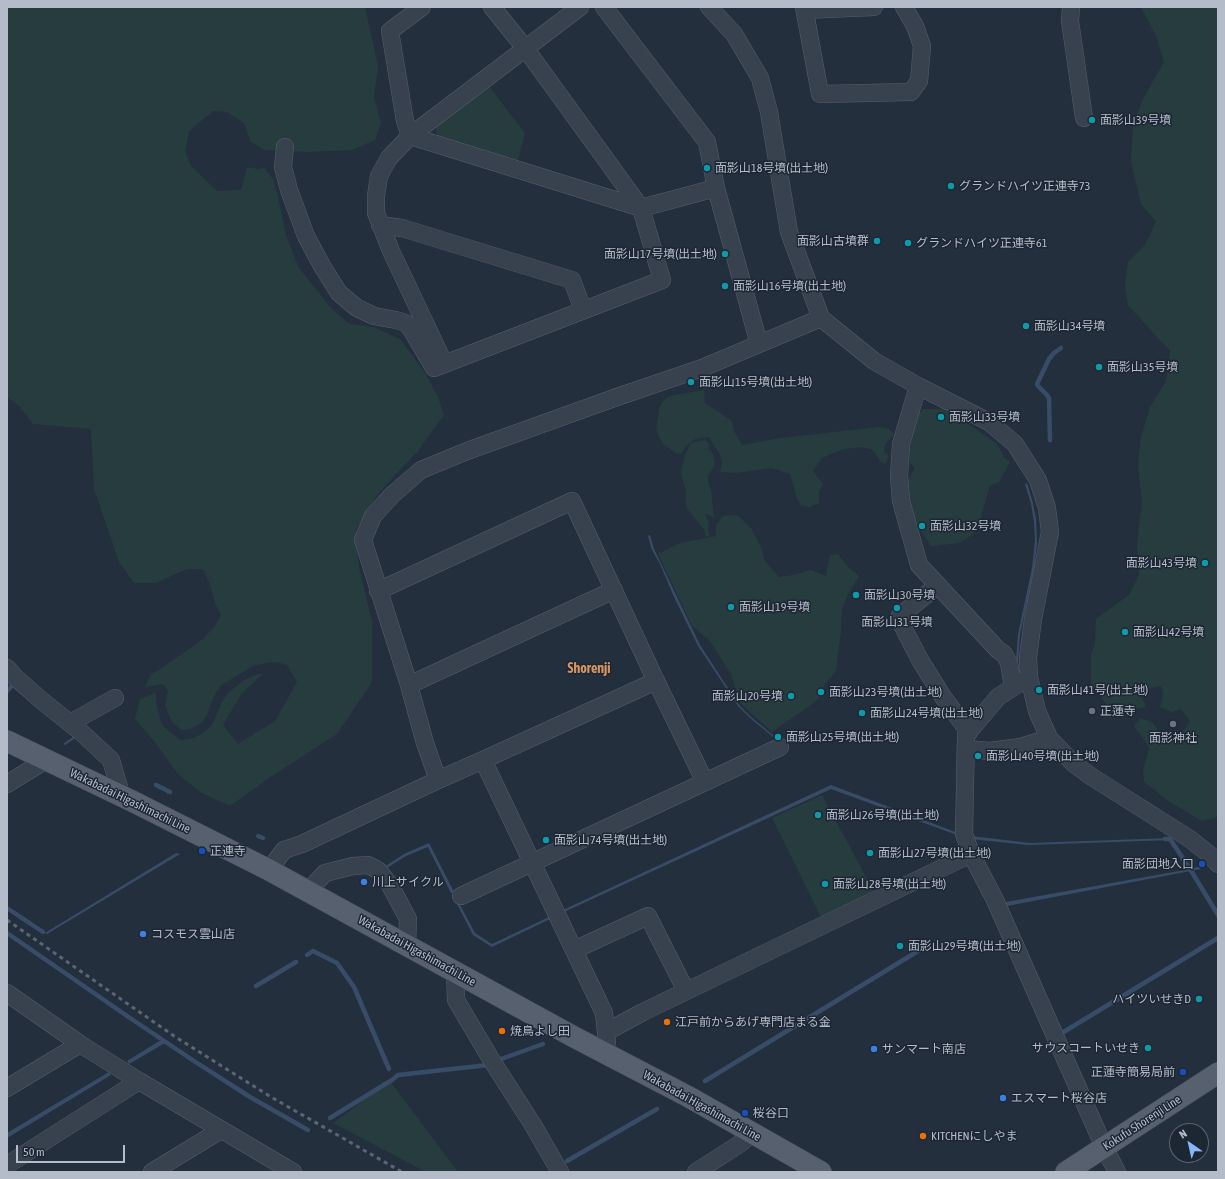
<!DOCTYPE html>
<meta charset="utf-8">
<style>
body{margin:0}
#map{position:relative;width:1225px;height:1179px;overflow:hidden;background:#242f3e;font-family:"Asap Condensed",sans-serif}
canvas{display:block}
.frame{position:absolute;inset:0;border:8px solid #b4bcc9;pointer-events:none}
.north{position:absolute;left:1169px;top:1123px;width:40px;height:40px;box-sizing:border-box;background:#1d2633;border:1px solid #59626f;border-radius:50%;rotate:326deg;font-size:11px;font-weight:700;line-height:16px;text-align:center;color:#b4bcc9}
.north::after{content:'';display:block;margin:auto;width:14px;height:18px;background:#8ab4f8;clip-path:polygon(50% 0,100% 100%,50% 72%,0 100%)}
.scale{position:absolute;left:16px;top:1145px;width:109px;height:18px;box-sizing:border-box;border:2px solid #b4bcc9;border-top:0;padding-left:5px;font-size:12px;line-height:14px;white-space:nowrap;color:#b4bcc9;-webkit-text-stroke:3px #1d2633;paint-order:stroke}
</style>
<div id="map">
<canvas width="1225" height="1179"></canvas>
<div class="frame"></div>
<div class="north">N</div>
<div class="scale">50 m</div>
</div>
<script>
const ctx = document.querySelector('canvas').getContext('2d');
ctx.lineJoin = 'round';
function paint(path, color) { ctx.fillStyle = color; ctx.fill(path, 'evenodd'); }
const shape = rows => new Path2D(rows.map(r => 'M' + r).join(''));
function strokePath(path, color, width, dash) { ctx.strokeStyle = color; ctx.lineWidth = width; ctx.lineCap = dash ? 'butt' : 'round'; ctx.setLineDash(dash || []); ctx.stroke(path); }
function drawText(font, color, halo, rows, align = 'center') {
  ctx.font = font + ' "Asap Condensed","Noto Sans JP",sans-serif'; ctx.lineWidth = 3; ctx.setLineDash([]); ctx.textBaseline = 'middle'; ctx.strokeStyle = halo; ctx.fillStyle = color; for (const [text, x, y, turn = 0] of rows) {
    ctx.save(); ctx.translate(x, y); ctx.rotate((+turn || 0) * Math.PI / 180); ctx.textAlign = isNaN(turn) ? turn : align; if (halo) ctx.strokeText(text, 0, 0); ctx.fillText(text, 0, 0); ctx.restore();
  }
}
const green = shape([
 [7,7,365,7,378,66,374,97,381,123,375,140,352,150,308,152,265,150,251,142,244,123,227,112,213,111,189,131,185,151,191,166,217,191,241,190,247,167,258,169,264,168,273,179,277,192,286,235,299,268,332,309,349,324,374,327,400,339,425,373,438,397,444,415,418,451,396,474,375,498,357,528,355,538,360,572,372,621,372,682,337,734,272,776,230,806,200,792,178,774,157,745,135,719,140,699,156,693,156,702,161,722,165,728,180,740,190,739,202,734,212,725,221,704,228,693,244,680,258,674,264,673,242,693,223,725,238,744,275,721,297,682,287,665,276,662,266,663,253,666,223,684,216,692,211,703,207,715,200,724,190,729,182,730,174,724,170,718,165,705,168,691,165,686,163,684,145,687,151,674,161,669,173,660,203,639,215,626,221,615,215,603,210,584,203,569,187,569,156,583,134,583,119,562,94,489,91,429,33,424,20,407,7,397],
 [1141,7,1218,7,1218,817,1202,821,1170,802,1144,782,1143,769,1149,750,1148,745,1134,726,1140,718,1149,721,1153,723,1164,738,1171,739,1186,728,1190,721,1181,709,1172,712,1160,707,1163,693,1161,686,1151,688,1141,694,1146,707,1131,710,1124,715,1113,714,1091,683,1091,654,1095,644,1096,619,1129,595,1139,575,1137,543,1142,503,1138,464,1141,437,1150,407,1166,381,1170,351,1128,305,1125,286,1128,262,1145,245,1156,221,1141,204,1131,162,1133,124,1143,99,1164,62,1156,36],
 [488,85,525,133,517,164,439,137,437,135,436,131,437,125],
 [704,390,705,403,732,421,734,431,742,445,780,438,879,427,889,429,894,434,885,445,884,452,889,456,885,464,881,462,873,450,863,447,844,449,822,458,813,471,823,484,819,492,819,503,810,507,801,506,797,498,790,474,772,468,736,473,720,472,722,463,720,454,712,443,710,437,695,439,686,446,681,454,676,453,663,444,656,430,659,409,663,401,669,396],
 [923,409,943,409,979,431,997,444,1005,458,1010,462,999,482,990,486,982,513,979,530,960,543,931,546,914,521,905,484,915,468,910,463,907,448,917,415],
 [705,439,710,446,708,448,713,454,715,465,708,476,708,482,711,490,714,518,707,514,705,515,706,518,709,521,708,530,710,536,706,537,705,531,688,510,686,504,686,491,682,478,681,469,684,461,685,455,691,443,701,441],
 [737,515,751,528,761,548,765,561,779,577,794,575,811,570,826,576,830,555,838,554,848,567,859,576,850,591,842,608,841,632,836,671,825,684,820,697,812,704,772,732,740,703,731,674,710,641,692,626,658,554,680,543,716,536,716,525,723,516],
 [822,795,874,892,821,917,772,818],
 [390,1081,458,1172,426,1172,333,1123]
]);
const water = shape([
 [1027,483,1033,503,1036,519,1037,544,1034,568,1020,635,1018,663,1019,677,1016,660,1018,634,1032,568,1035,541,1034,521,1031,504,1025,484],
 [650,535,654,549,700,645,739,705,751,717,779,740,778,741,750,718,738,706,698,646,674,597,660,564,652,550,648,536],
 [14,685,77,737,65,745,63,744,73,737,21,694,12,687],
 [831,785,958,833,957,835,831,789,564,912,563,910],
 [971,836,1030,843,1171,838,1171,840,1028,845,971,839],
 [429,843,454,892,451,893,428,847,406,856,382,871,381,869,404,854],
 [176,853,180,854,47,934,45,933],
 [1201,866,1201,869,1007,906,1006,902,1190,869],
 [459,903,475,933,492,944,549,917,550,919,492,947,473,935,457,904],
 [161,1040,165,1043,129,1064,127,1061],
 [109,1072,111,1075,7,1138,7,1133]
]);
const stream = shape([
 [1050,440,1049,398,1047,395,1038,386,1037,384,1049,359,1054,353,1061,348],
 [7,691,11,687],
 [156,785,170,792],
 [258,836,263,838],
 [1165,839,1170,839,1190,869,1218,915],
 [7,908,43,932],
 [7,933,130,1018,194,1061,250,1097,308,1130],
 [307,955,313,951,337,963,354,987,389,1069],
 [256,986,296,962],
 [1062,1033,1218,938],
 [501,1059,543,1044],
 [705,1081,923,948],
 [330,1118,392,1080,398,1075,488,1065],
 [567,1161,657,1109]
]);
const minor = shape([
 [422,7,390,31,405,121,410,136,389,158,379,176,376,196,376,213,391,251,444,363],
 [604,7,707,142,716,188,759,344],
 [709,7,734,34,760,78,769,112,789,232,821,318,874,361,918,386,989,422,1015,444,1038,480,1047,508,1050,532,1033,619,1028,657,1029,677,1037,711,1049,738,1074,764,1092,777,1190,839,1210,855,1218,864],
 [804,7,820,94,911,92,919,81,922,46,915,26,904,7],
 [1071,7,1070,21,1084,118],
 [805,10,874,7],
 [410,136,641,208,716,188],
 [410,136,580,7],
 [285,147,283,167,289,190,306,236,322,266,339,293,357,308,374,316,396,320,406,323,411,329,434,368,662,280,641,208,525,48,492,7],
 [380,225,402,228,572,280,583,310],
 [918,386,901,444,899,476,901,501,919,565,998,650,1004,654,1009,663,1013,687],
 [938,585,900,616,903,627,920,660,943,697,969,732],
 [378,591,572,501,656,681,705,782],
 [7,668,16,678,41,700,81,732,111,760,122,797],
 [1029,677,998,697,966,735,964,834,971,854,995,900,1104,1147,1117,1172],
 [409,685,614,590],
 [70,723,115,698],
 [966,749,990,751,1020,747,1049,738],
 [483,760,604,1013,607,1043],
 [438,780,425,743,409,685,363,540,373,516,392,495,421,470,467,451,617,397,702,368,821,318],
 [7,784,46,760],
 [269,870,284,850,302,844,438,780,483,760,656,681],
 [308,891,325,873,353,866,368,865,374,868,379,871,390,885,408,919,407,945],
 [461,896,780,747],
 [574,950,648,916,686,991],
 [455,972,456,1000,492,1061,533,1125,560,1172],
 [7,993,80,1044,139,1081,293,1172],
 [606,1032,643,1012,971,854],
 [7,1088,80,1044],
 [7,1165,139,1081],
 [152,1172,221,1130],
 [696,1172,738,1145,753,1133]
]);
const major = shape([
 [7,741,132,801,269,870,574,1037,689,1097,821,1172],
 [1066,1172,1218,1073]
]);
const rail = shape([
 [7,920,174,1036,271,1097,402,1172]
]);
const markers = [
 [1092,120,4,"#0f9aa8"],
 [707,168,4,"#0f9aa8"],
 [951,186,4,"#0f9aa8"],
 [877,241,4,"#0f9aa8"],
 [908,243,4,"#0f9aa8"],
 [725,254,4,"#0f9aa8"],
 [725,286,4,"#0f9aa8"],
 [1026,326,4,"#0f9aa8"],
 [1099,367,4,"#0f9aa8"],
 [691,382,4,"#0f9aa8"],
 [941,417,4,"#0f9aa8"],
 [922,526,4,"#0f9aa8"],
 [1205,563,4,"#0f9aa8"],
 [856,595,4,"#0f9aa8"],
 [731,607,4,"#0f9aa8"],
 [897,608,4,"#0f9aa8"],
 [1125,632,4,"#0f9aa8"],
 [1039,690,4,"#0f9aa8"],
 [821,692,4,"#0f9aa8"],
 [791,696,4,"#0f9aa8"],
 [1092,711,4,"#6b7280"],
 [862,713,4,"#0f9aa8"],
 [1173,724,4,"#6b7280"],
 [778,737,4,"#0f9aa8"],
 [978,756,4,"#0f9aa8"],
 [818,815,4,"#0f9aa8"],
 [546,840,4,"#0f9aa8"],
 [202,851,4,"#1a4fb4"],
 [870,853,4,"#0f9aa8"],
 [1202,864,4,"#1a4fb4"],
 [364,882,4,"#3f7fe0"],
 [825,884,4,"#0f9aa8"],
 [143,934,4,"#3f7fe0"],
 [900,946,4,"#0f9aa8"],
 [1199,999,4,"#0f9aa8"],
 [667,1022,4,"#e8710a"],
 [502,1031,4,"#e8710a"],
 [1148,1048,4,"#0f9aa8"],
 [874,1049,4,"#3f7fe0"],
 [1183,1072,4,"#1a4fb4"],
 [1003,1098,4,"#3f7fe0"],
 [745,1113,4,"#1a4fb4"],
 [923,1136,4,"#e8710a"]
];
const poiNames = [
 ["面影山39号墳",1100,120],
 ["面影山18号墳(出土地)",715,168],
 ["グランドハイツ正連寺73",959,186],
 ["面影山古墳群",869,241,"right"],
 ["グランドハイツ正連寺61",916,243],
 ["面影山17号墳(出土地)",717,254,"right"],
 ["面影山16号墳(出土地)",733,286],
 ["面影山34号墳",1034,326],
 ["面影山35号墳",1107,367],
 ["面影山15号墳(出土地)",699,382],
 ["面影山33号墳",949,417],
 ["面影山32号墳",930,526],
 ["面影山43号墳",1197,563,"right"],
 ["面影山30号墳",864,595],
 ["面影山19号墳",739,607],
 ["面影山31号墳",897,622,"center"],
 ["面影山42号墳",1133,632],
 ["面影山41号(出土地)",1047,690],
 ["面影山23号墳(出土地)",829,692],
 ["面影山20号墳",783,696,"right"],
 ["正蓮寺",1100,711],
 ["面影山24号墳(出土地)",870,713],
 ["面影山25号墳(出土地)",786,737],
 ["面影神社",1173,738,"center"],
 ["面影山40号墳(出土地)",986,756],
 ["面影山26号墳(出土地)",826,815],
 ["面影山74号墳(出土地)",554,840],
 ["正連寺",210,851],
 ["面影山27号墳(出土地)",878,853],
 ["面影団地入口",1194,864,"right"],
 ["川上サイクル",372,882],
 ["面影山28号墳(出土地)",833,884],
 ["コスモス雲山店",151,934],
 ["面影山29号墳(出土地)",908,946],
 ["ハイツいせきD",1191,999,"right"],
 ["江戸前からあげ専門店まる金",675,1022],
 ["焼鳥よし田",510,1031],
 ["サウスコートいせき",1140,1048,"right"],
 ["サンマート南店",882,1049],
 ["正蓮寺簡易局前",1175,1072,"right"],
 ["エスマート桜谷店",1011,1098],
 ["桜谷口",753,1113],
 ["KITCHENにしやま",931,1136]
];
const streetNames = [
 ["Wakabadai Higashimachi Line",130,801,26],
 ["Wakabadai Higashimachi Line",417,951,29],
 ["Wakabadai Higashimachi Line",702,1106,29],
 ["Kokufu Shorenji Line",1142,1123,-33]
];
const quarterNames = [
 ["Shorenji",589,669]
];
paint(green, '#263c3f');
paint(water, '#394c67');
strokePath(stream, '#394c67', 4.5);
strokePath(minor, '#565f6c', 18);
strokePath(major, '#414a57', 22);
strokePath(minor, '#38414e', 17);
strokePath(major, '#56606e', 21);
strokePath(rail, '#5a6575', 3, [4, 4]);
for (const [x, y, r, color] of markers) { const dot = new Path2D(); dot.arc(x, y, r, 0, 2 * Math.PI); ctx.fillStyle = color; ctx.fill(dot); strokePath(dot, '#1d2633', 1.5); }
drawText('12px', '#b4bcc9', '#1d2633', poiNames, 'left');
drawText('12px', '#b4bcc9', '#1d2633', streetNames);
drawText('bold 14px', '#d59563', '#1d2633', quarterNames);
</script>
